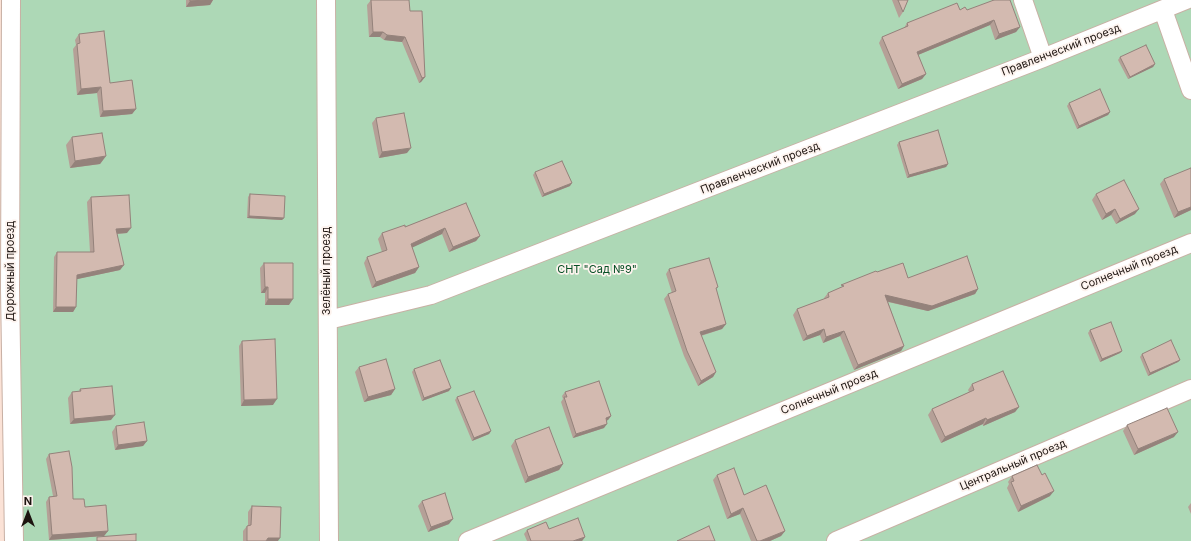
<!DOCTYPE html>
<meta charset="utf-8">
<style>
body{margin:0}
#map{position:relative;width:1191px;height:541px;overflow:hidden;background:#fbe2d6;font-family:Inter,sans-serif}
canvas{display:block}
.north{position:absolute;left:8px;top:493px;width:40px;height:40px;-webkit-text-stroke:3px #fdf3ee;paint-order:stroke;rotate:0deg;font-size:11px;font-weight:700;line-height:16px;text-align:center;color:#1d1410}
.north::after{content:'';display:block;margin:auto;width:14px;height:18px;background:#1d1410;clip-path:polygon(50% 0,100% 100%,50% 72%,0 100%)}
</style>
<div id="map">
<canvas width="1191" height="541"></canvas>
<div class="north">N</div>
</div>
<script>
const ctx = document.querySelector('canvas').getContext('2d');
ctx.lineJoin = 'round';
function paint(path, color) { ctx.fillStyle = color; ctx.fill(path, 'evenodd'); }
const shape = rows => new Path2D(rows.map(r => 'M' + r).join(''));
function strokePath(path, color, width, dash) { ctx.strokeStyle = color; ctx.lineWidth = width; ctx.lineCap = dash ? 'butt' : 'round'; ctx.setLineDash(dash || []); ctx.stroke(path); }
function drawText(font, color, halo, rows, align = 'center') {
  ctx.font = font + ' Inter,sans-serif'; ctx.lineWidth = 3.5; ctx.setLineDash([]); ctx.textBaseline = 'middle'; ctx.strokeStyle = halo; ctx.fillStyle = color; for (const [text, x, y, turn = 0] of rows) {
    ctx.save(); ctx.translate(x, y); ctx.rotate((+turn || 0) * Math.PI / 180); ctx.textAlign = isNaN(turn) ? turn : align; if (halo) ctx.strokeText(text, 0, 0); ctx.fillText(text, 0, 0); ctx.restore();
  }
}
const green = shape([
 [2,0,1191,0,1191,541,16,541]
]);
const minor = shape([
 [11,0,10,289,14,541],
 [326,0,329,541],
 [1023,0,1043,58],
 [1163,10,1191,90],
 [328,320,431,295,1043,58,1186,0],
 [468,541,1191,243],
 [836,541,1191,389]
]);
const wall = shape([
 [186,0,213,0,210,5,186,7],
 [371,0,410,11,425,77,421,82,419,83,402,42,384,40,380,37,369,37,367,5],
 [892,0,908,0,903,12,899,18],
 [960,10,967,10,1020,27,1016,32,995,40,990,25,918,55,926,74,922,79,898,89,879,43,882,37,904,28,907,23],
 [79,34,110,83,136,109,132,114,100,117,97,93,77,95,73,49,76,45,75,40],
 [1120,57,1155,64,1153,67,1128,79,1118,60],
 [1069,103,1110,112,1108,115,1077,129,1067,106],
 [376,118,407,153,379,158,372,123],
 [72,137,106,156,100,164,70,168,66,145],
 [899,142,948,164,946,167,907,178,897,145],
 [535,172,570,186,542,197,533,175],
 [1164,179,1191,210,1174,218,1160,184],
 [250,194,284,218,282,220,247,218,248,197],
 [1096,194,1135,214,1116,224,1111,215,1102,220,1092,200],
 [91,197,127,233,117,234,124,265,120,270,77,279,76,307,73,312,53,312,54,257,57,252,90,252,87,202],
 [466,203,480,236,476,241,449,252,442,234,412,247,419,267,415,273,372,288,364,263,367,257,382,252,378,239,382,233,405,227],
 [264,263,289,305,265,305,265,293,261,293,260,268],
 [669,269,718,287,716,289,726,324,722,329,701,336,716,372,713,377,698,386,684,356,664,299,668,294,672,293,666,274],
 [877,272,908,278,978,289,975,294,928,311,888,302,904,346,901,351,854,370,840,336,823,343,820,335,803,341,793,315,797,309,824,299,824,298,828,293],
 [1090,330,1122,351,1120,353,1100,362,1088,333],
 [242,341,273,405,241,406,239,346],
 [1142,354,1180,360,1178,362,1148,376,1140,357],
 [359,367,395,389,391,395,364,402,355,372],
 [414,369,449,391,422,401,412,372],
 [972,384,1019,407,1015,412,983,426,983,424,941,443,928,415,932,409,969,392,968,390],
 [80,389,111,420,70,424,68,398,72,392,79,391],
 [565,392,611,416,608,420,606,421,604,428,573,438,561,402,563,399,562,396],
 [457,397,491,431,489,434,472,441,455,400],
 [1127,425,1174,437,1134,455,1123,431],
 [116,426,147,441,143,446,115,450,112,432],
 [515,440,563,464,559,470,525,483,511,446],
 [49,454,73,499,85,507,108,531,104,536,49,540,46,502,49,497,53,496,46,459],
 [717,475,744,495,785,531,781,536,770,541,751,541,740,514,727,519,713,480],
 [1012,476,1050,496,1018,512,1007,488,1009,484,1008,482],
 [422,501,449,524,428,532,418,506],
 [1191,503,1191,514,1188,507],
 [252,506,278,541,243,541,243,531,247,526,248,526,248,512],
 [549,529,585,537,582,541,527,541,524,534,527,530]
]);
const shadedWall = shape([
 [206,0,213,0,210,5,186,7,190,1],
 [994,20,990,25,913,57,917,52],
 [1020,27,1016,32,995,40,999,34],
 [373,32,383,32,380,37,369,37],
 [387,35,405,37,402,42,384,40],
 [1155,64,1153,67,1128,79,1130,77],
 [926,74,922,79,898,89,902,84],
 [425,77,421,82,419,83,422,78],
 [101,87,97,93,77,95,81,89],
 [136,109,132,114,100,117,103,111],
 [1110,112,1108,115,1077,129,1079,126],
 [411,148,407,153,379,158,382,152],
 [106,156,100,164,70,168,75,161],
 [948,164,946,167,907,178,909,175],
 [572,183,570,186,542,197,544,194],
 [1191,207,1191,210,1174,218,1178,212],
 [1115,209,1111,215,1102,220,1106,214],
 [1139,209,1135,214,1116,224,1120,219],
 [249,216,284,218,282,220,247,218],
 [131,228,127,233,113,234,116,229],
 [445,228,442,234,407,250,411,244],
 [480,236,476,241,449,252,453,247],
 [124,265,120,270,73,280,77,275],
 [419,267,415,273,372,288,376,282],
 [265,287,268,287,265,293,261,293],
 [978,289,975,294,928,311,881,300,885,295],
 [268,299,293,299,289,305,265,305],
 [56,307,76,307,73,312,53,312],
 [726,324,722,329,696,337,700,332],
 [824,329,820,335,803,341,807,336],
 [844,331,840,336,823,343,826,337],
 [904,346,901,351,854,370,858,365],
 [1122,351,1120,353,1100,362,1102,359],
 [1180,360,1178,362,1148,376,1150,373],
 [716,372,713,377,698,386,701,381],
 [451,388,449,391,422,401,424,398],
 [395,389,391,395,364,402,368,397],
 [277,399,273,405,241,406,244,400],
 [1019,407,1015,412,983,426,987,420],
 [115,415,111,420,70,424,74,419],
 [611,416,608,420,603,422,606,418],
 [986,418,983,424,941,443,945,437],
 [607,424,604,428,573,438,576,434],
 [491,431,489,434,472,441,474,438],
 [1178,432,1174,437,1134,455,1138,449],
 [147,441,143,446,115,450,118,445],
 [563,464,559,470,525,483,528,477],
 [1054,491,1050,496,1018,512,1021,506],
 [743,508,740,514,727,519,731,514],
 [453,519,449,524,428,532,431,527],
 [108,531,104,536,49,540,52,535],
 [785,531,781,536,770,541,760,541],
 [585,537,582,541,573,541],
 [268,538,280,538,278,541,266,541]
]);
const building = shape([
 [190,0,206,0,190,1,190,0],
 [371,0,409,0,410,11,422,11,425,77,422,78,405,37,387,35,383,32,373,32,371,0],
 [898,0,908,0,903,12,898,0],
 [994,0,1010,0,1020,27,999,34,994,20,917,52,926,74,902,84,882,37,908,26,907,23,957,3,960,10,965,7,967,10,994,0],
 [104,31,110,83,132,80,136,109,103,111,101,87,81,89,77,44,80,43,79,34,104,31],
 [1146,45,1155,64,1130,77,1120,57,1146,45],
 [1100,89,1110,112,1079,126,1069,103,1100,89],
 [404,113,411,148,382,152,376,118,404,113],
 [938,130,948,164,909,175,899,142,938,130],
 [102,133,106,156,75,161,72,137,102,133],
 [562,161,572,183,544,194,535,172,562,161],
 [1191,168,1191,207,1178,212,1164,179,1191,168],
 [1124,180,1139,209,1120,219,1115,209,1106,214,1096,194,1124,180],
 [250,194,285,196,284,218,249,216,250,194],
 [129,195,131,228,116,229,124,265,77,275,76,307,56,307,57,252,94,252,91,197,129,195],
 [466,203,480,236,453,247,445,228,411,244,419,267,376,282,367,257,387,250,382,233,405,225,405,227,466,203],
 [967,256,978,289,932,306,885,295,904,346,858,365,844,331,826,337,824,329,807,336,797,309,829,297,828,293,844,286,841,285,876,271,877,272,903,263,908,278,967,256],
 [709,258,718,287,716,288,726,324,700,332,716,372,701,381,687,351,668,294,676,291,669,269,709,258],
 [264,263,293,263,293,299,268,299,268,287,265,287,264,263],
 [1111,322,1122,351,1102,359,1090,330,1111,322],
 [275,339,277,399,244,400,242,341,275,339],
 [1171,340,1180,360,1150,373,1142,354,1171,340],
 [386,359,395,389,368,397,359,367,386,359],
 [440,360,451,388,424,398,414,369,440,360],
 [1003,371,1019,407,987,420,986,418,945,437,932,409,974,390,972,384,1003,371],
 [599,381,611,416,606,418,607,424,576,434,564,397,567,397,565,392,599,381],
 [112,386,115,415,74,419,72,392,81,391,80,389,112,386],
 [474,391,491,431,474,438,457,397,474,391],
 [1167,408,1178,432,1138,449,1127,425,1167,408],
 [144,422,147,441,118,445,116,426,144,422],
 [549,427,563,464,528,477,515,440,549,427],
 [69,451,72,467,73,499,84,499,85,507,106,505,108,531,52,535,49,497,57,496,49,454,69,451],
 [1037,465,1042,475,1045,473,1054,491,1021,506,1011,482,1014,481,1012,476,1037,465],
 [734,468,744,495,766,485,785,531,760,541,757,541,743,508,731,514,717,475,734,468],
 [445,493,453,519,431,527,422,501,445,493],
 [252,506,281,507,280,538,268,538,266,541,247,541,247,526,251,525,252,506],
 [578,518,585,537,573,541,531,541,527,530,546,522,549,529,578,518],
 [709,526,715,541,677,541,709,526],
 [136,534,136,541,97,541,97,537,136,534]
]);
const streetNames = [
 ["Правленческий проезд",1061,50,-21],
 ["Правленческий проезд",760,168,-21],
 ["Солнечный проезд",1129,268,-22],
 ["Дорожный проезд",11,271,-90],
 ["Зелёный проезд",327,271,-90],
 ["Солнечный проезд",829,392,-22],
 ["Центральный проезд",1013,465,-23]
];
const parkNames = [
 ["СНТ \"Сад №9\"",597,270]
];
paint(green, '#add8b6');
strokePath(minor, '#c8b0a4', 20);
strokePath(minor, '#fff', 18);
paint(wall, '#b5a097');
paint(shadedWall, '#94827b');
paint(building, '#d3bab0');
strokePath(building, '#94827b', 1);
drawText('11px', '#1d1410', '#fdf3ee', streetNames);
drawText('11px', '#054f24', '#fdf3ee', parkNames);
</script>
